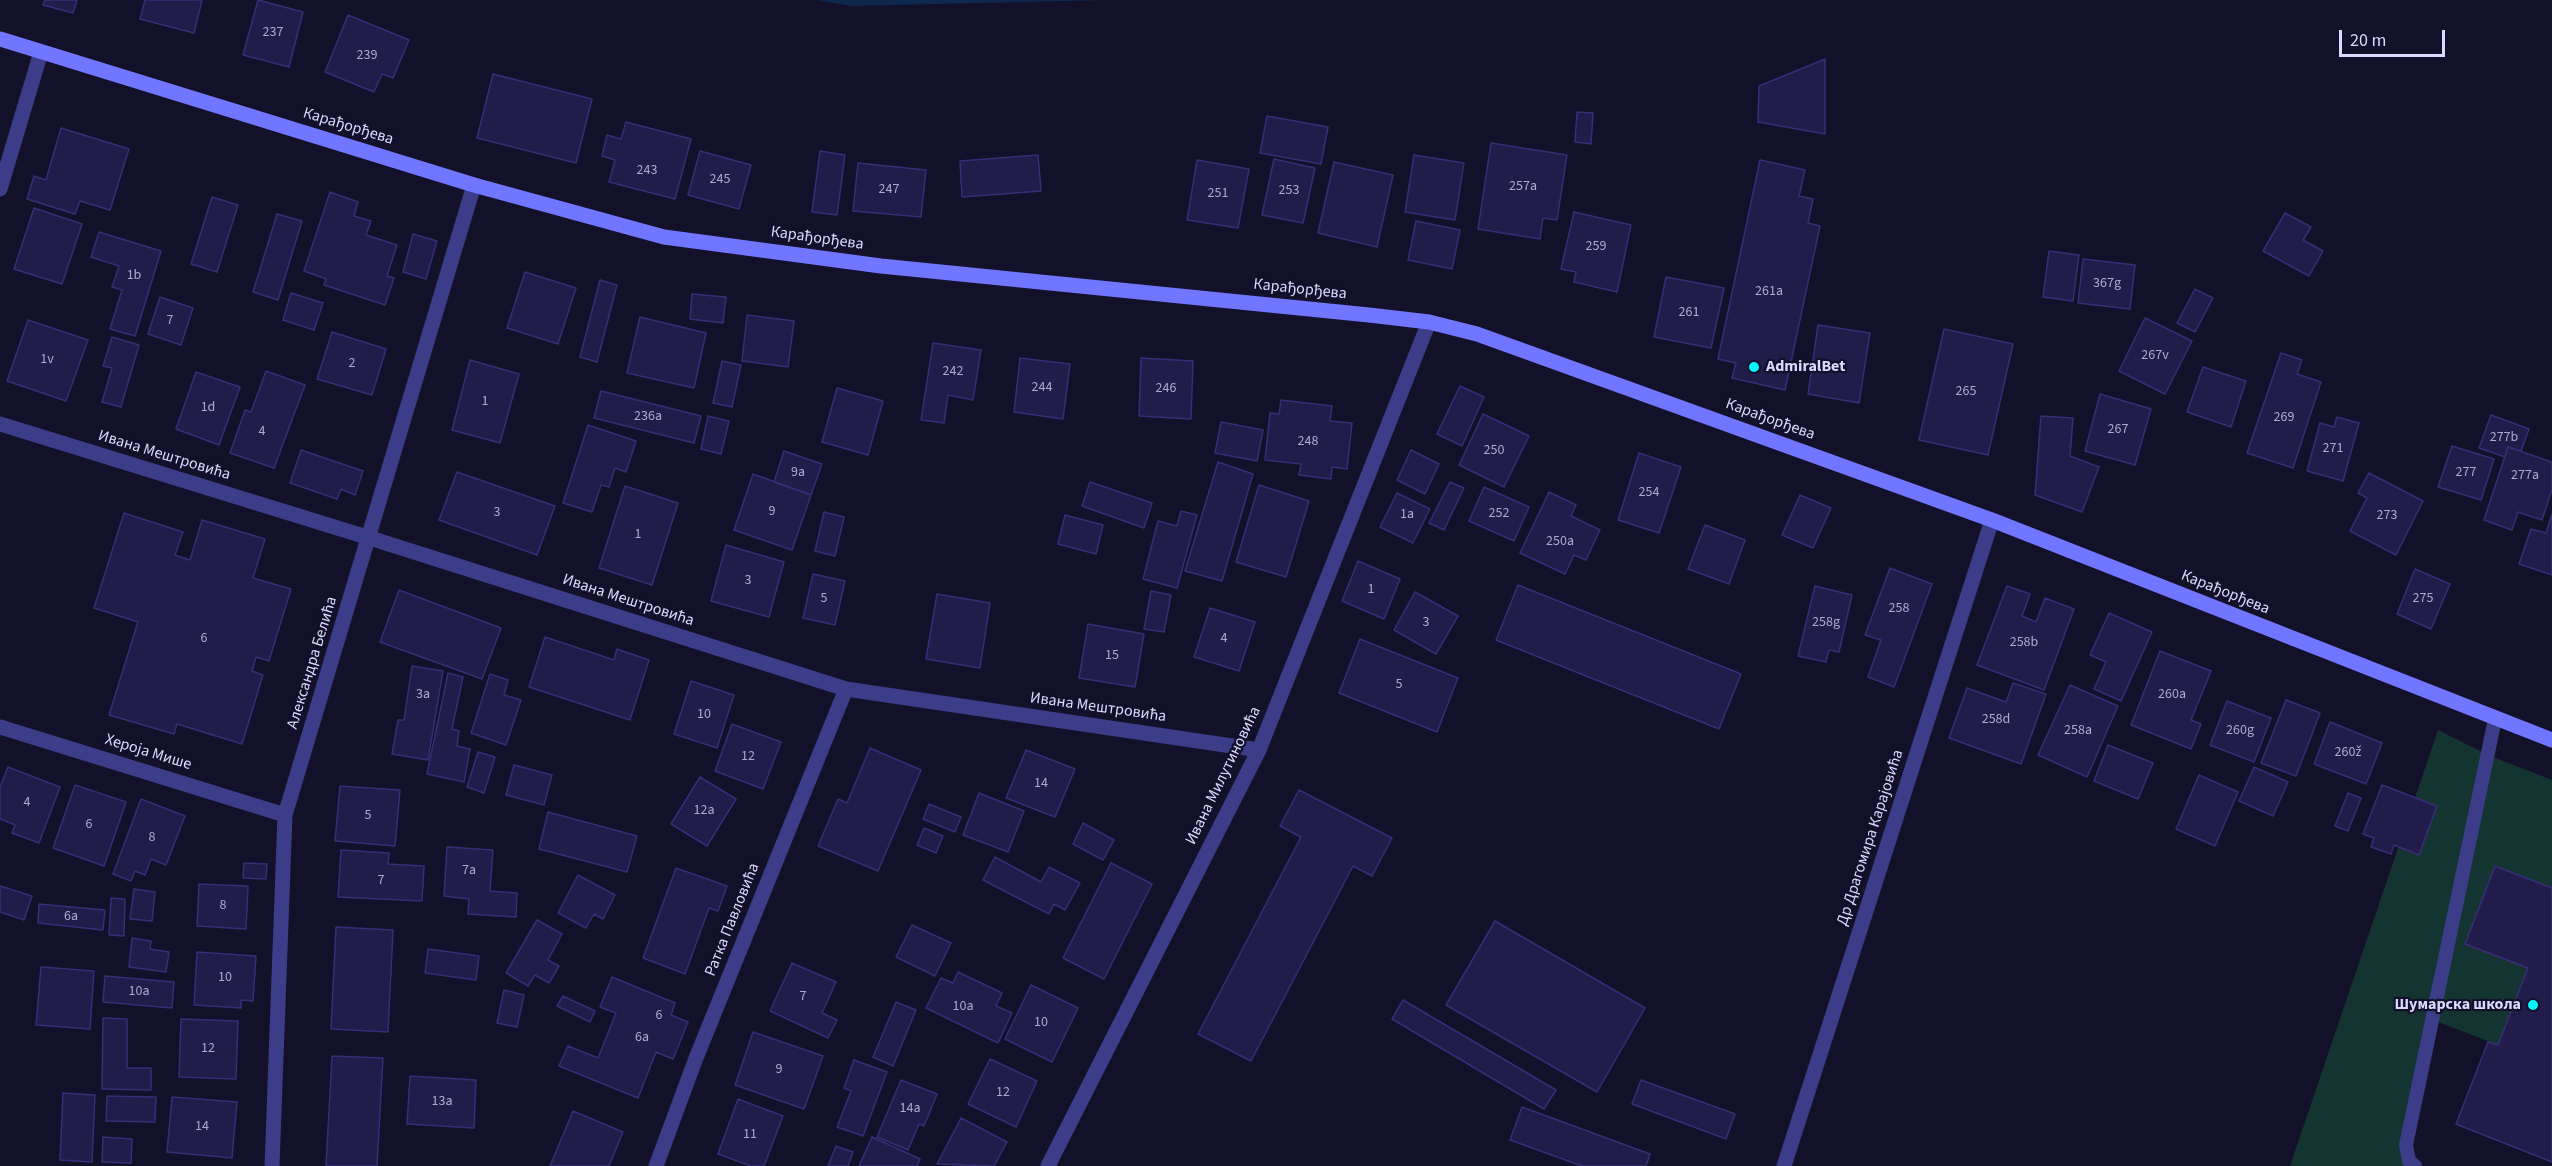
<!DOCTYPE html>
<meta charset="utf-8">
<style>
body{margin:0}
#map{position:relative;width:2552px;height:1166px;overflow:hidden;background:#13102a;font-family:"Source Sans 3",sans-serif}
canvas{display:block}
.scale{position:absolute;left:2339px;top:30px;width:106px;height:27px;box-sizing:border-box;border:3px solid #dbd9ff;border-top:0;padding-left:8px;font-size:18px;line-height:21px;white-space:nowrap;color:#dbd9ff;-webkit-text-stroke:4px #13102a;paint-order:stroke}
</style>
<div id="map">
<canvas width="2552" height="1166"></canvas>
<div class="scale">20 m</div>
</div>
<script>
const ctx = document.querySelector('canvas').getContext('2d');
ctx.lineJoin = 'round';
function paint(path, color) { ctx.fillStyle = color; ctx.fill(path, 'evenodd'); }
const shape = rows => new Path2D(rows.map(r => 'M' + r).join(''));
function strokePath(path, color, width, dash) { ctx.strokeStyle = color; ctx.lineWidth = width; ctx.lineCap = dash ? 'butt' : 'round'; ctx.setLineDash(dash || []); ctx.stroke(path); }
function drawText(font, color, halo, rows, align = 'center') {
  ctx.font = font + ' "Source Sans 3",sans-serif'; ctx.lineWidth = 4.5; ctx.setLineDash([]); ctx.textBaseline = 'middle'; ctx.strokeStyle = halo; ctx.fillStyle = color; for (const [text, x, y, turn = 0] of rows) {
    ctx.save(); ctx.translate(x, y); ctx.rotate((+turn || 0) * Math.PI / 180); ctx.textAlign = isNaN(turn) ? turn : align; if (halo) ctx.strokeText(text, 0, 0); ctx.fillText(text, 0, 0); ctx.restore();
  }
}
const green = shape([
 [2438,730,2488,755,2552,780,2552,888,2466,944,2528,968,2498,1045,2433,1020,2406,1145,2415,1166,2290,1166]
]);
const water = shape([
 [818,0,1110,0,850,6]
]);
const building = shape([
 [45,0,77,0,73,13,43,5,45,0],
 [145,0,202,0,194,33,140,19,145,0],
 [258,0,303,12,289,67,243,55,258,0],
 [348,15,409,40,393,78,382,74,374,92,325,72,348,15],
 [1825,59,1825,134,1758,122,1759,86,1825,59],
 [493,74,592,99,576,163,477,138,493,74],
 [1577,112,1593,113,1591,144,1575,142,1577,112],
 [1267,116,1328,127,1321,164,1260,153,1267,116],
 [626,122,691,139,675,199,609,182,615,160,602,156,607,135,621,139,626,122],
 [61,128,129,149,110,210,80,201,75,214,27,199,34,176,46,180,61,128],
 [1491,143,1567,155,1557,220,1543,218,1540,239,1478,229,1491,143],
 [700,151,751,165,739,209,688,195,700,151],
 [820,151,845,155,837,215,812,212,820,151],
 [1038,155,1041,191,962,197,960,161,1038,155],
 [1414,155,1464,163,1455,220,1405,212,1414,155],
 [1274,159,1315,168,1303,223,1262,215,1274,159],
 [1197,160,1249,169,1238,228,1187,220,1197,160],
 [1760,160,1805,170,1799,196,1813,199,1808,223,1820,226,1785,390,1732,378,1736,363,1718,359,1760,160],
 [1334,162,1393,175,1377,247,1318,233,1334,162],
 [858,163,926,170,921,217,853,211,858,163],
 [330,192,358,202,354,216,371,221,366,235,397,245,387,276,394,278,385,305,324,285,326,279,304,271,330,192],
 [212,197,238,205,217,272,191,264,212,197],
 [34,208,82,224,62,284,14,269,34,208],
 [1574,212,1631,225,1617,292,1574,282,1576,272,1561,269,1574,212],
 [2285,213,2311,227,2303,240,2323,251,2309,276,2263,251,2285,213],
 [277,214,302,221,278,300,253,292,277,214],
 [1416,221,1460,230,1452,269,1408,260,1416,221],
 [99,232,161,251,135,336,110,329,122,290,112,287,119,266,91,257,99,232],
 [413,234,437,241,426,279,403,272,413,234],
 [2049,251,2079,255,2073,301,2043,297,2049,251],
 [2083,259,2135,265,2130,309,2078,303,2083,259],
 [525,272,576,288,558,344,507,328,525,272],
 [1666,277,1724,288,1711,348,1654,337,1666,277],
 [600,280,617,285,597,362,580,357,600,280],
 [2195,289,2213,298,2195,332,2177,323,2195,289],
 [291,293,323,303,314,330,283,320,291,293],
 [692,294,726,297,723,323,690,319,692,294],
 [160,297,193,308,181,345,148,334,160,297],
 [747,315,794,321,788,367,742,361,747,315],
 [640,317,706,333,694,388,627,373,640,317],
 [2145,318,2192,341,2165,394,2119,371,2145,318],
 [28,320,88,340,66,401,7,381,28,320],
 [1818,325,1870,333,1859,403,1808,394,1818,325],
 [1944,329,2013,344,1988,455,1919,440,1944,329],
 [332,332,386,349,372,395,317,379,332,332],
 [112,337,139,345,121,407,102,402,112,368,103,366,112,337],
 [933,343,981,350,973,400,948,395,944,423,921,420,933,343],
 [2281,353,2302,360,2297,374,2321,382,2293,468,2247,453,2281,353],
 [1020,358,1070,364,1063,419,1014,412,1020,358],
 [1141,358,1193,361,1191,419,1139,416,1141,358],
 [470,360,519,374,500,443,452,430,470,360],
 [722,361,741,365,732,407,713,403,722,361],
 [2203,367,2246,381,2231,427,2187,412,2203,367],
 [266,371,305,385,274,468,230,453,245,410,251,412,266,371],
 [196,372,240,387,219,445,176,429,196,372],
 [1460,386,1484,397,1462,446,1437,434,1460,386],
 [837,388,883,401,868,455,822,442,837,388],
 [601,391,701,416,694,443,594,418,601,391],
 [2100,394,2151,409,2135,465,2085,451,2100,394],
 [1281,400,1332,406,1330,421,1352,423,1347,469,1332,467,1331,479,1299,475,1301,464,1265,460,1270,413,1279,414,1281,400],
 [1483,414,1529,436,1504,487,1459,465,1483,414],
 [2491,415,2529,429,2521,451,2508,447,2505,457,2479,448,2491,415],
 [708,416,729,421,721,454,701,449,708,416],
 [2041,416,2073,418,2070,456,2099,467,2082,512,2035,495,2041,416],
 [2337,417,2359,423,2343,481,2307,471,2320,423,2334,427,2337,417],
 [1221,422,1263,430,1257,461,1215,453,1221,422],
 [588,425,636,441,626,472,615,468,609,487,601,485,592,512,563,503,588,425],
 [2452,446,2494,459,2481,500,2438,487,2452,446],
 [2508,447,2552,462,2552,490,2542,520,2518,512,2512,530,2484,520,2508,447],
 [301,450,363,471,355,495,341,489,337,499,290,483,301,450],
 [1411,450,1439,464,1425,494,1397,480,1411,450],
 [784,451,822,464,811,495,774,482,784,451],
 [1639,453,1681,467,1659,533,1618,520,1639,453],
 [1218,462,1253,474,1222,581,1185,571,1218,462],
 [457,472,555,506,537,555,439,520,457,472],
 [2369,473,2423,501,2396,555,2350,531,2367,498,2358,493,2369,473],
 [753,474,811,495,792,550,734,530,753,474],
 [1090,482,1152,503,1144,528,1082,506,1090,482],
 [1450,482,1464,488,1444,530,1429,523,1450,482],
 [1259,485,1309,501,1286,577,1236,562,1259,485],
 [625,486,678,503,652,585,599,568,625,486],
 [1484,487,1529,507,1514,541,1469,521,1484,487],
 [1549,492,1576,505,1571,516,1600,530,1586,560,1574,555,1565,574,1520,553,1549,492],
 [1397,493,1430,509,1413,543,1380,527,1397,493],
 [1800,495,1831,508,1813,548,1782,535,1800,495],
 [1181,511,1197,515,1177,588,1143,579,1158,521,1177,526,1181,511],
 [824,512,844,517,835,556,815,551,824,512],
 [124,513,183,532,175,555,190,560,202,520,265,539,253,578,291,589,269,661,256,657,252,671,263,675,242,744,177,724,174,734,109,715,138,622,94,608,124,513],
 [2552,514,2552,575,2519,564,2531,529,2546,533,2552,514],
 [1065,515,1103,525,1096,554,1058,544,1065,515],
 [1705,525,1745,540,1729,584,1688,569,1705,525],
 [726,545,784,562,769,617,711,601,726,545],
 [1358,561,1400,579,1384,619,1342,601,1358,561],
 [1890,568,1932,584,1894,687,1868,677,1881,640,1865,635,1890,568],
 [2415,569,2450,584,2431,629,2397,614,2415,569],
 [813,574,845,581,835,625,803,618,813,574],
 [1518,585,1741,674,1719,729,1496,640,1518,585],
 [1815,586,1852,595,1839,652,1829,650,1826,662,1798,656,1815,586],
 [2007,586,2030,594,2022,616,2036,622,2045,598,2074,609,2044,690,1977,665,2007,586],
 [399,590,501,628,482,679,380,642,399,590],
 [1151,591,1171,595,1164,632,1144,629,1151,591],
 [1415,592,1458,616,1436,654,1394,630,1415,592],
 [937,594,990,603,980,668,926,659,937,594],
 [1210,608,1255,622,1239,671,1194,657,1210,608],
 [2109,613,2152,632,2121,701,2094,689,2106,662,2090,655,2109,613],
 [1088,624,1144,634,1135,687,1079,678,1088,624],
 [545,637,614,660,617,649,649,660,630,720,529,687,545,637],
 [1360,639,1458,678,1437,732,1339,693,1360,639],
 [2160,651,2211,671,2191,720,2201,724,2191,749,2131,725,2160,651],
 [412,666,443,671,428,760,392,754,398,720,404,720,412,666],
 [448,673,463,677,452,729,459,731,457,746,470,749,464,782,427,774,448,673],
 [490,674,508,680,504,695,521,700,506,745,471,733,490,674],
 [691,681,734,695,717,748,674,734,691,681],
 [2013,683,2046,694,2021,764,1949,738,1967,688,2006,702,2013,683],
 [2070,685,2118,706,2087,777,2038,755,2070,685],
 [2286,700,2320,713,2296,776,2261,763,2286,700],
 [2227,701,2271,718,2254,762,2210,745,2227,701],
 [2330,722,2382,743,2366,784,2314,764,2330,722],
 [732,724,781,742,763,789,715,771,732,724],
 [2108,745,2153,763,2138,799,2094,781,2108,745],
 [870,748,921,770,878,871,818,846,838,799,847,803,870,748],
 [1026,750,1075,769,1055,817,1006,798,1026,750],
 [478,752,495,757,484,793,467,787,478,752],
 [514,765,552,775,544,805,506,795,514,765],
 [8,767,60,787,39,843,12,833,15,825,0,819,0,787,8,767],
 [2254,767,2288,782,2273,816,2239,801,2254,767],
 [2199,775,2238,792,2215,846,2176,829,2199,775],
 [700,777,736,799,707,846,671,824,700,777],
 [75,785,126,802,104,866,53,848,75,785],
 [2382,785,2437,806,2419,855,2394,845,2391,854,2371,847,2374,838,2363,834,2382,785],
 [340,786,400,790,395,846,335,841,340,786],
 [1299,790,1392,838,1372,876,1353,866,1251,1061,1198,1034,1301,837,1280,826,1299,790],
 [979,793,1024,811,1008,852,963,835,979,793],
 [2348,793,2361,798,2348,831,2335,826,2348,793],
 [141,799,185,816,166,865,151,859,145,875,135,871,131,881,113,874,141,799],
 [929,804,961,817,955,832,923,819,929,804],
 [548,812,637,836,627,872,539,849,548,812],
 [1083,823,1114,840,1103,860,1073,844,1083,823],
 [924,828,943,836,936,853,917,845,924,828],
 [447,847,493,850,490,891,517,893,516,917,468,914,469,899,444,896,447,847],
 [341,850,389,853,388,864,424,866,422,901,338,897,341,850],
 [995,857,1041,882,1049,867,1080,883,1065,910,1054,904,1049,914,983,880,995,857],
 [244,863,267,864,266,879,243,878,244,863],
 [1111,863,1152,884,1104,979,1063,958,1111,863],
 [2495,866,2552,888,2552,1162,2456,1124,2488,1042,2498,1045,2528,968,2465,944,2495,866],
 [676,868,727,886,718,911,709,908,685,974,643,958,676,868],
 [578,875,615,895,603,919,594,914,586,928,558,913,578,875],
 [199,884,248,886,246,929,197,926,199,884],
 [0,886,32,896,24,920,0,912,0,886],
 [134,889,155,892,152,921,130,919,134,889],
 [111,898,125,899,124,936,109,935,111,898],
 [39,904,105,910,103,930,38,923,39,904],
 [537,920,562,934,548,960,559,966,549,983,535,975,528,986,506,973,537,920],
 [1495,921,1645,1008,1597,1092,1446,1005,1495,921],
 [912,925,951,943,935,976,896,957,912,925],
 [336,927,393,930,388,1032,331,1029,336,927],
 [132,938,151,941,150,949,169,952,166,972,129,967,132,938],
 [428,949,479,956,476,980,425,973,428,949],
 [197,952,256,956,253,1001,241,1000,241,1008,194,1005,197,952],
 [792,963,836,982,822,1013,837,1020,828,1038,770,1011,792,963],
 [41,967,94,971,90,1029,36,1025,41,967],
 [958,972,1002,993,996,1006,1012,1013,998,1043,926,1008,941,978,953,983,958,972],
 [105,976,174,982,172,1008,103,1002,105,976],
 [612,977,675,1003,671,1015,688,1022,673,1059,656,1052,638,1098,559,1066,568,1046,598,1058,616,1013,600,1007,612,977],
 [1031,985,1078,1008,1052,1062,1005,1039,1031,985],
 [504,990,524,995,517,1027,497,1023,504,990],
 [563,996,595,1011,590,1022,557,1006,563,996],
 [1403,1000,1556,1090,1544,1109,1392,1019,1403,1000],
 [896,1002,916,1010,893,1066,873,1057,896,1002],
 [103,1018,127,1019,127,1068,151,1068,151,1090,102,1089,103,1018],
 [181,1019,238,1021,236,1079,179,1077,181,1019],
 [753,1032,823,1056,804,1109,735,1085,753,1032],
 [332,1056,383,1058,377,1166,326,1166,332,1056],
 [990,1059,1037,1081,1016,1127,968,1104,990,1059],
 [854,1060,887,1072,863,1136,837,1127,851,1091,844,1088,854,1060],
 [410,1076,476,1080,474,1128,407,1124,410,1076],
 [901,1080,937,1094,924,1126,919,1124,908,1150,877,1137,901,1080],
 [1641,1080,1735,1114,1726,1139,1632,1104,1641,1080],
 [63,1093,95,1095,92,1162,60,1160,63,1093],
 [107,1096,156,1097,155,1122,106,1121,107,1096],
 [172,1097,237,1102,232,1158,167,1152,172,1097],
 [738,1099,783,1116,764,1166,751,1166,718,1154,738,1099],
 [1522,1107,1650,1154,1646,1166,1582,1166,1510,1140,1522,1107],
 [573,1111,623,1132,609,1166,550,1166,573,1111],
 [961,1118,1007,1142,994,1166,937,1164,961,1118],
 [103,1137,132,1139,131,1163,102,1162,103,1137],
 [872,1137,920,1159,917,1166,859,1166,872,1137],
 [836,1146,853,1152,848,1166,828,1166,836,1146]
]);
const lane = shape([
 [2415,1166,2409,1161,2406,1145,2495,719]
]);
const street = shape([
 [0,189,41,52],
 [0,424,370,538,846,689,1259,750],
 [0,727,285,815],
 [272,1166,285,815,474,185],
 [656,1166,696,1058,846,689],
 [1048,1166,1259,750,1429,322],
 [1784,1166,1992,520]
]);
const secondary = shape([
 [0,39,474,185,664,237,881,266,1369,315,1429,322,1477,334,1992,520,2552,740]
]);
const markers = [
 [1754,367,6,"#05f6ff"],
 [2533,1005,6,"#05f6ff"]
];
const numberNames = [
 ["237",273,33],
 ["239",367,56],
 ["243",647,171],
 ["245",720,180],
 ["257a",1523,187],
 ["247",889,190],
 ["253",1289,191],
 ["251",1218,194],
 ["259",1596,247],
 ["1b",134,276],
 ["367g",2107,284],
 ["261a",1769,292],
 ["261",1689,313],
 ["7",170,321],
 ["267v",2155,356],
 ["1v",47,360],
 ["2",352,364],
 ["242",953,372],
 ["244",1042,388],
 ["246",1166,389],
 ["265",1966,392],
 ["1",485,402],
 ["1d",208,408],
 ["236a",648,417],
 ["269",2284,418],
 ["267",2118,430],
 ["4",262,432],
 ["277b",2504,438],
 ["248",1308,442],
 ["271",2333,449],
 ["250",1494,451],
 ["9a",798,473],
 ["277",2466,473],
 ["277a",2525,476],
 ["254",1649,493],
 ["9",772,512],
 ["3",497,513],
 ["252",1499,514],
 ["1a",1407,515],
 ["273",2387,516],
 ["1",638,535],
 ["250a",1560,542],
 ["3",748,581],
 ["1",1371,590],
 ["5",824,599],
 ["275",2423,599],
 ["258",1899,609],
 ["3",1426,623],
 ["258g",1826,623],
 ["6",204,639],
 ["4",1224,639],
 ["258b",2024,643],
 ["15",1112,656],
 ["5",1399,685],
 ["3a",423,695],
 ["260a",2172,695],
 ["10",704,715],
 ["258d",1996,720],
 ["258a",2078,731],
 ["260g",2240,731],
 ["260ž",2348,753],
 ["12",748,757],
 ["14",1041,784],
 ["4",27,803],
 ["12a",704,811],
 ["5",368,816],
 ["6",89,825],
 ["8",152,838],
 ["7a",469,871],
 ["7",381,881],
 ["8",223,906],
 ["6a",71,917],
 ["10",225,978],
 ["10a",139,992],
 ["7",803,997],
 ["10a",963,1007],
 ["6",659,1016],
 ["10",1041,1023],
 ["6a",642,1038],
 ["12",208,1049],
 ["9",779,1070],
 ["12",1003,1093],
 ["13a",442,1102],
 ["14a",910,1109],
 ["14",202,1127],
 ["11",750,1135]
];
const streetNames = [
 ["Карађорђева",348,127,17],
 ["Карађорђева",817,239,8],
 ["Карађорђева",1300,290,6],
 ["Карађорђева",1770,420,20],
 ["Ивана Мештровића",164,456,17],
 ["Карађорђева",2225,593,22],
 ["Ивана Мештровића",628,601,18],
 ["Александра Белића",313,663,-73],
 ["Ивана Мештровића",1098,708,8],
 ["Хероја Мише",148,753,17],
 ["Ивана Милутиновића",1224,776,-64],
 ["Др Драгомира Карајовића",1871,838,-72],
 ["Ратка Павловића",733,920,-68]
];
const poiNames = [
 ["AdmiralBet",1766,367],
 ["Шумарска школа",2521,1005,"right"]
];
paint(green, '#133431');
paint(water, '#0c284d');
paint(building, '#221c4b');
strokePath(building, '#372e77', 1.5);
strokePath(lane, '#3b3d89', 14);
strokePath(street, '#3b3d89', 15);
strokePath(secondary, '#7076ff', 15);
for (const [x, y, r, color] of markers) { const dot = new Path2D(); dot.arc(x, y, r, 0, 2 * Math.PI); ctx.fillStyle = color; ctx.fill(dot); strokePath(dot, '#13102a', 2); }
drawText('14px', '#adaad2', null, numberNames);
drawText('16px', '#dbd9ff', '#13102a', streetNames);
drawText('bold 16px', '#dbd9ff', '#13102a', poiNames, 'left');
</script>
